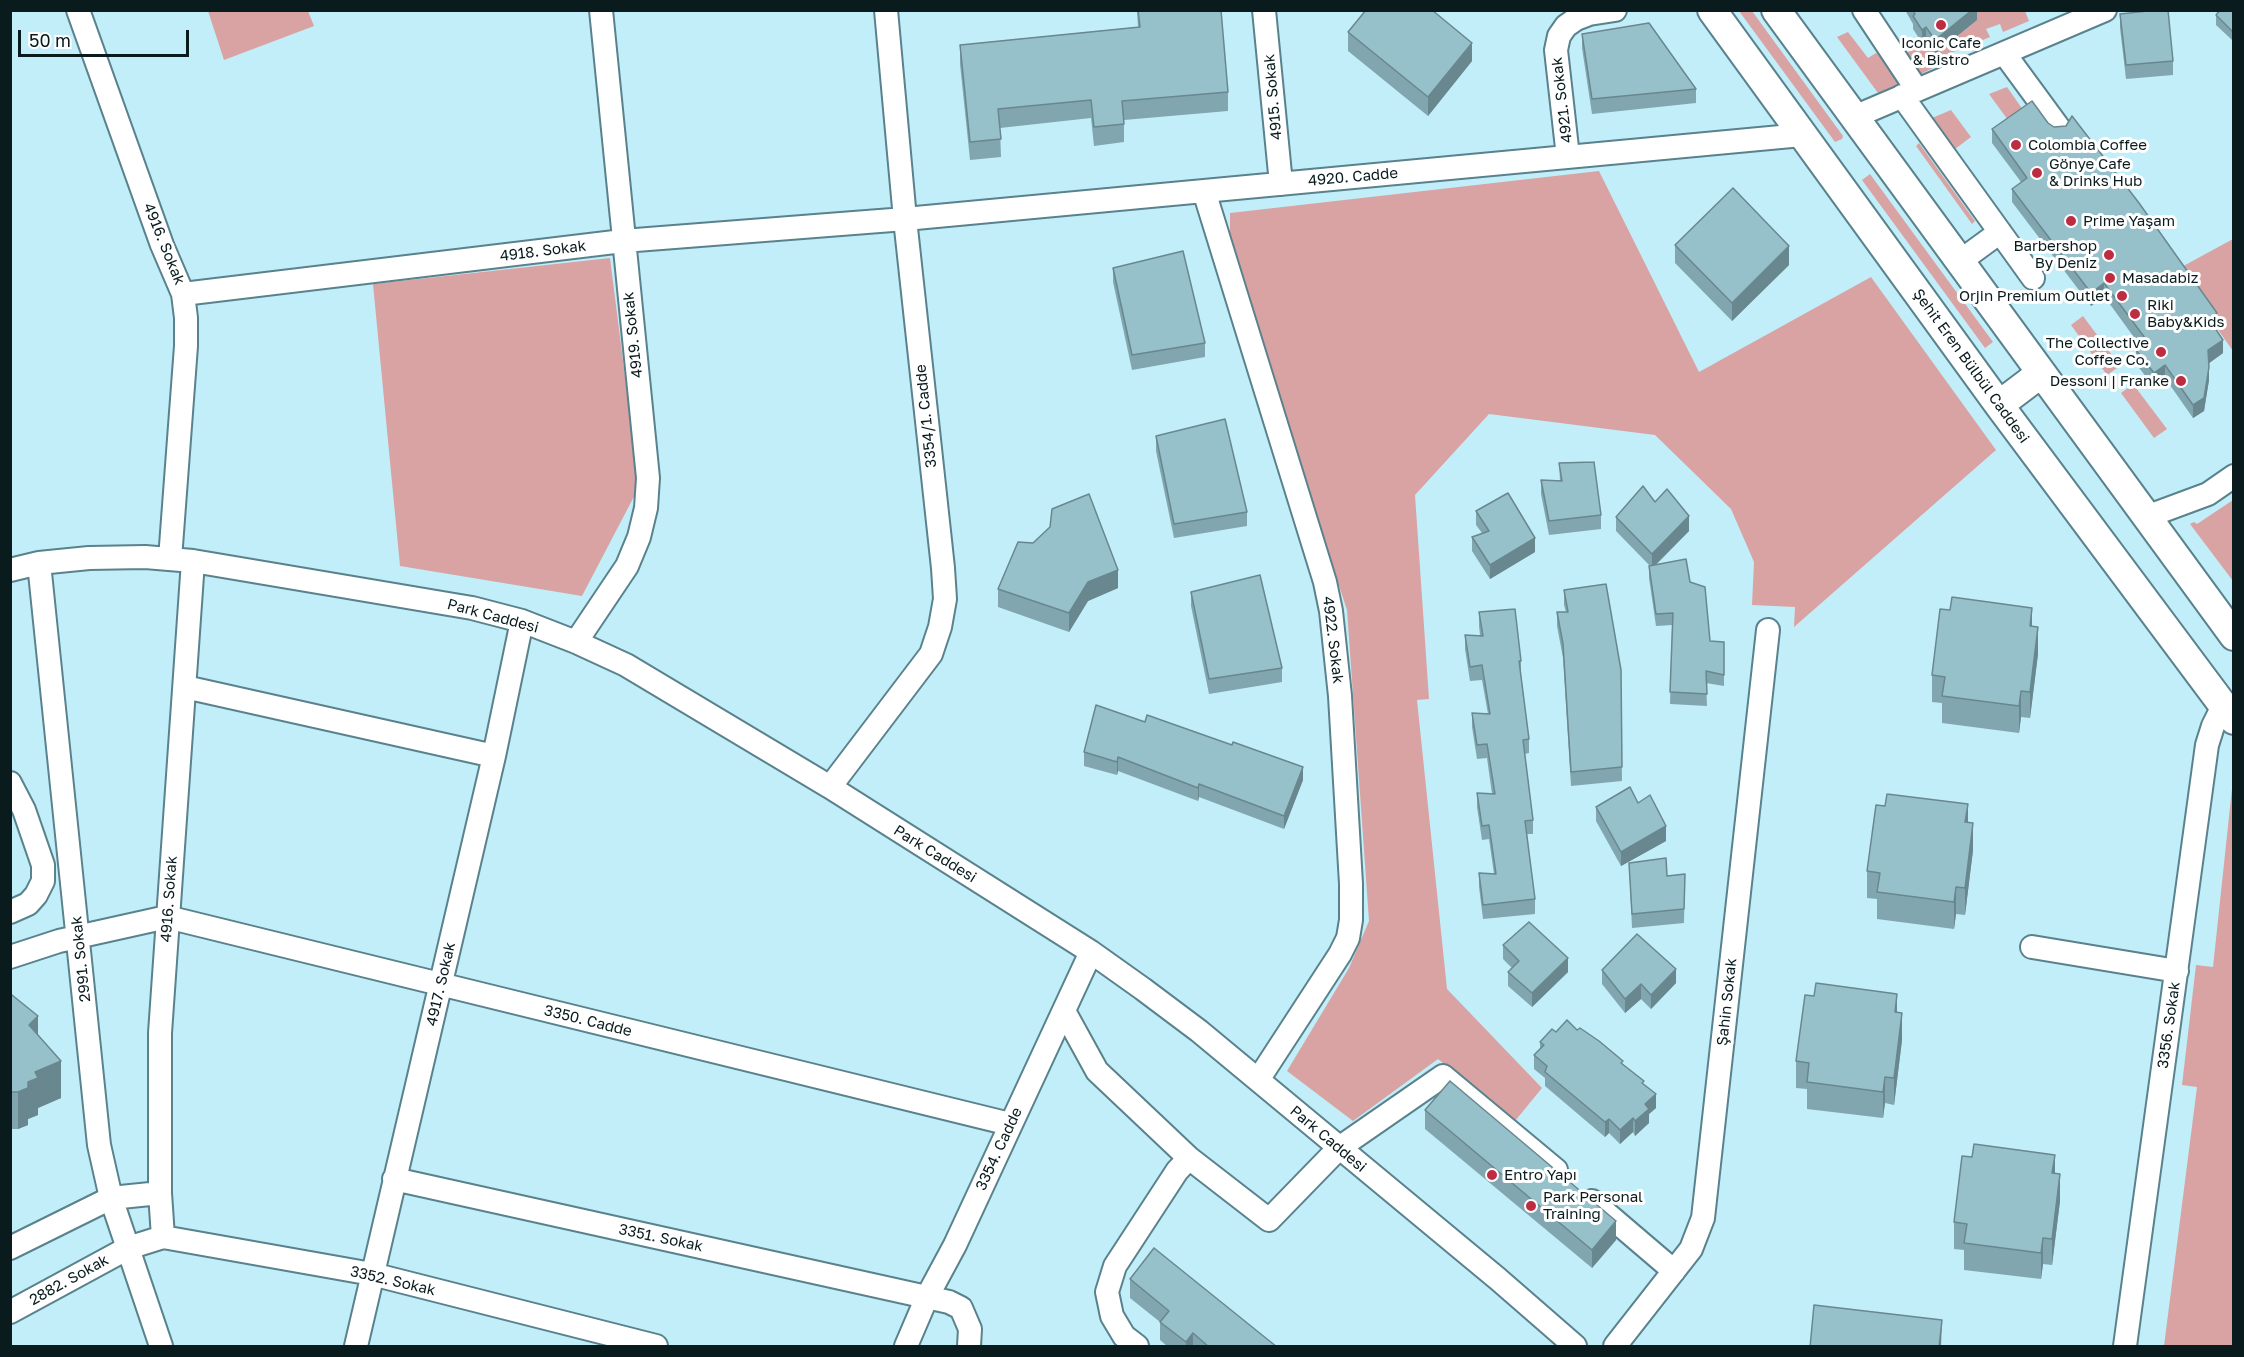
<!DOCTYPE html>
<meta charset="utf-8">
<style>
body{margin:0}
#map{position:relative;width:2244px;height:1357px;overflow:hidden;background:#c2eef9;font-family:"Golos Text",sans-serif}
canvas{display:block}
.frame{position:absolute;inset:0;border:12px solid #0a1b1e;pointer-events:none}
.scale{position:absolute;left:18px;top:30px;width:171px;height:27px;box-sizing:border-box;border:3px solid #0a1b1e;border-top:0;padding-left:8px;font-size:18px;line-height:21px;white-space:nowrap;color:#0a1b1e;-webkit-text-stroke:4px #fff;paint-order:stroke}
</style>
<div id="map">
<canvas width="2244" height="1357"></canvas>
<div class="frame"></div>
<div class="scale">50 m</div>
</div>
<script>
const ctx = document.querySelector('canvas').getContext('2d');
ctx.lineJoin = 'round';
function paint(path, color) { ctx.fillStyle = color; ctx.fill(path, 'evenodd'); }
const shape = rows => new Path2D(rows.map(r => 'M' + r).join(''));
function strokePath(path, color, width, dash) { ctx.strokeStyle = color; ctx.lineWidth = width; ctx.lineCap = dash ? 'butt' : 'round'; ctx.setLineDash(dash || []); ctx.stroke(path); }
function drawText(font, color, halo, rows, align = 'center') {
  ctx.font = font + ' "Golos Text",sans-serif'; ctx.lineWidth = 6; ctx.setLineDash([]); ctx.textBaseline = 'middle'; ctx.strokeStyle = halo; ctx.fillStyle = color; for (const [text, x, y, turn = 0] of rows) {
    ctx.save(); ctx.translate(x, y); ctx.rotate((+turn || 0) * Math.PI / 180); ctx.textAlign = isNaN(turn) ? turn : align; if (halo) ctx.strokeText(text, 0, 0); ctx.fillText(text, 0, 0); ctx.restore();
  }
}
const green = shape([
 [208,11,308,11,314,26,224,60],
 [1739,11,1752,11,1843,136,1842,139,1835,142],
 [1970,11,2025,11,2029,21,2003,32,2000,24,1986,29,1990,37,1934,60,1935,67,1915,77,1902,56,1926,41,1935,54,1977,20],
 [1848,32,1868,58,1876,53,1880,54,1902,83,1878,93,1837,37],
 [2007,87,2028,117,2013,127,1989,94],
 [1951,110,1971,137,1955,149,1932,118],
 [1919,143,1975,221,1972,224,1916,146],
 [1599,171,1699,372,1871,277,1996,450,1794,627,1795,607,1752,605,1754,562,1731,509,1655,435,1489,414,1415,495,1429,699,1417,700,1447,989,1542,1088,1515,1121,1438,1059,1353,1121,1287,1071,1349,968,1369,921,1347,610,1230,253,1230,213],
 [1870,174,1993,342,1985,348,1862,180],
 [2233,239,2233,351,2176,270],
 [610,258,639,487,582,596,400,566,373,284],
 [2083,316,2120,366,2107,375,2071,325],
 [2133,384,2167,429,2154,438,2121,393],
 [2233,500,2233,581,2190,524,2194,522,2197,524],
 [2233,779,2233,1346,2164,1346,2197,1087,2182,1085,2196,965,2213,967]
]);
const minor = shape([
 [78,10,162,245,183,294,186,318,186,346,170,559],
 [1264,10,1281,184],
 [1864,10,1917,90],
 [2004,53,2059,128],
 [1902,96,2033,278],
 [1854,117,2105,10],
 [1568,157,1556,50,1559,36,1566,26,1576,19,1589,14,1615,10],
 [1204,191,1325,582,1331,611,1340,696,1351,884,1351,920,1348,938,1340,954,1258,1080],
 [1959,262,2000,232],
 [183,294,623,241,905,219,1802,135],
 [2146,517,2208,494,2234,476],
 [39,563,99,1145,111,1198,161,1346],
 [10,570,39,563,89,558,145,557,193,561,472,608,522,621,576,642,626,665,830,787,1091,952,1143,989,1199,1031,1498,1279,1575,1346],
 [576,642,627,566,639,537,646,508,648,478,601,10],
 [185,687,494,756],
 [10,783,24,810,43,865,43,881,36,895,28,904,10,912],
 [830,787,931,654,940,627,945,599,943,568,905,219,886,10],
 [2032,947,2177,971],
 [10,957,59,941,167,917,1010,1124],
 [1064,1011,1097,1071,1189,1158,1269,1220,1339,1148,1443,1076,1556,1170],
 [394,1179,949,1302,961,1308,970,1329,969,1346],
 [1592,1201,1674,1271],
 [163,1237,160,1193,160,1033,193,561],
 [10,1248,111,1198,160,1193],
 [10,1312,128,1248,163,1237,372,1274,656,1346],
 [356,1346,494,756,522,621],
 [906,1346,927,1297,955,1245,1091,952],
 [1137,1346,1124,1336,1112,1316,1107,1292,1115,1266,1177,1171,1189,1158],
 [1615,1346,1691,1249,1703,1218,1768,630],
 [2125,1346,2207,745,2213,726,2223,706]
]);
const major = shape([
 [1712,10,1999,405,2234,720],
 [1776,10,2234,636],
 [1999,405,2040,374]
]);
const wall = shape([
 [1137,10,1221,10,1228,92,1228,111,1124,120,1124,142,1094,146,1091,118,1000,128,1001,157,970,160,960,64,960,45,1138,27],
 [1905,10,1977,10,1977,20,1935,54,1926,41,1922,43,1913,29,1913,24],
 [2234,10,2234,38,2232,40,2216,25,2216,15],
 [2120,14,2173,61,2173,75,2126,79,2120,28],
 [1348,32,1472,61,1428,116,1348,51],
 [1582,34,1696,89,1696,103,1592,114,1582,48],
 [2048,123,2217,327,2215,328,2223,353,2209,363,2209,380,2204,411,2193,418,2165,378,2154,387,2136,364,2136,350,2141,347,2104,296,2091,306,2012,202,2012,189,2021,182,1992,143,1992,129],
 [1675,245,1789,265,1732,321,1675,263],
 [1113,268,1205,343,1205,357,1132,370,1113,282],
 [1156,436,1247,512,1247,526,1174,538,1156,451],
 [1559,463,1601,515,1601,529,1549,535,1541,494,1541,480,1560,481],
 [1655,502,1689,531,1656,565,1690,582,1710,641,1724,642,1724,686,1706,683,1707,706,1670,704,1672,625,1656,626,1649,578,1649,566,1650,566,1616,531,1616,517],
 [1476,511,1535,552,1490,579,1472,551,1472,537,1482,533,1476,525],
 [1118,588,1088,601,1069,632,998,607,998,589],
 [1564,590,1621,670,1622,781,1571,786,1563,658,1557,626,1557,612,1566,612,1564,605],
 [1191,592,1282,668,1282,682,1209,694,1191,606],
 [1479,612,1521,661,1521,675,1529,739,1529,753,1525,754,1533,820,1533,834,1527,834,1535,899,1535,914,1483,919,1479,887,1479,873,1494,874,1489,839,1482,840,1477,807,1477,793,1492,794,1487,758,1477,759,1472,727,1472,713,1488,714,1482,680,1470,681,1465,649,1465,635,1480,635,1479,626],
 [2032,626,2038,654,2030,718,2021,717,2019,733,1942,723,1942,703,1932,702,1932,675],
 [1084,752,1303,780,1284,829,1199,797,1198,801,1118,771,1117,775,1084,766],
 [1638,803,1666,841,1621,866,1596,821,1596,807],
 [1968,822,1973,850,1965,915,1956,914,1954,929,1877,919,1877,899,1867,898,1867,871],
 [1629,863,1667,876,1685,874,1684,923,1632,928],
 [1503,945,1568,972,1532,1007,1508,986,1508,972,1512,968,1503,959],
 [1602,970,1676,983,1651,1009,1641,999,1625,1013,1602,984],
 [10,995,38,1035,61,1098,38,1108,38,1115,28,1119,28,1125,18,1129,10,1129],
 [1897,1012,1902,1040,1894,1105,1885,1103,1883,1118,1807,1109,1807,1089,1796,1088,1796,1061],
 [1577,1030,1623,1064,1644,1085,1656,1108,1649,1114,1649,1123,1635,1136,1633,1132,1620,1144,1609,1133,1605,1137,1545,1086,1545,1078,1534,1069,1534,1055,1540,1050,1540,1042,1556,1032],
 [1425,1110,1616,1240,1592,1268,1425,1129],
 [2055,1173,2060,1201,2052,1265,2043,1264,2041,1279,1964,1270,1964,1250,1954,1249,1954,1222],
 [1130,1279,1277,1347,1168,1347,1160,1340,1160,1322,1130,1298]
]);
const shadedWall = shape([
 [1972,10,1977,10,1977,20,1935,54,1935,40],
 [1926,27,1926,41,1922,43,1922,30],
 [2234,29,2234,38,2232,40,2232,31],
 [1472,43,1472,61,1428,116,1428,97],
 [1789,246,1789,265,1732,321,1732,303],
 [2104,283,2104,296,2091,306,2091,293],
 [2217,313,2217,327,2209,332,2209,319],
 [2223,340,2223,353,2208,364,2208,350],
 [2165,365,2165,378,2154,387,2154,373],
 [2209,367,2209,380,2204,411,2193,418,2193,405],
 [1689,516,1689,531,1652,568,1652,554],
 [1535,538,1535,552,1490,579,1490,565],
 [1118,570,1118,588,1088,601,1069,632,1069,613,1088,582],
 [2032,608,2032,635,2030,626],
 [2038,627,2038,654,2030,718,2030,692],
 [2021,691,2021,717,2019,733,2019,706],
 [1118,757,1118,771,1117,775,1117,762],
 [1303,767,1303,780,1284,829,1284,816],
 [1199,784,1199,797,1198,801,1198,788],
 [1968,804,1968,831,1965,822],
 [1973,823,1973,850,1965,915,1965,888],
 [1666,826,1666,841,1621,866,1621,852],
 [1956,887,1956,914,1954,929,1954,902],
 [1568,958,1568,972,1532,1007,1532,993],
 [1676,969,1676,983,1651,1009,1651,995],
 [1641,984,1641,999,1625,1013,1625,999],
 [1897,994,1897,1021,1895,1012],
 [1902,1013,1902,1040,1894,1105,1894,1078],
 [38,1016,38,1053,29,1025],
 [61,1061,61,1098,38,1108,38,1115,28,1119,28,1125,18,1129,18,1092,28,1082,35,1072],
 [1885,1077,1885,1103,1883,1118,1883,1092],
 [1656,1094,1656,1108,1649,1114,1649,1123,1635,1136,1635,1121,1645,1104],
 [1633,1118,1633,1132,1620,1144,1620,1130],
 [1609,1119,1609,1133,1605,1137,1605,1122],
 [2055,1155,2055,1182,2052,1173],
 [2060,1174,2060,1201,2052,1265,2052,1239],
 [1616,1221,1616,1240,1592,1268,1592,1250],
 [2043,1238,2043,1264,2041,1279,2041,1253],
 [1942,1320,1941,1347,1939,1347],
 [1193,1333,1193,1347,1186,1347,1186,1342]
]);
const building = shape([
 [1138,10,1221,10,1228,92,1122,101,1124,124,1094,127,1091,100,998,109,1001,139,970,142,960,45,1140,27,1138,10],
 [1366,10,1432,10,1472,43,1428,97,1348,32,1366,10],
 [1913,10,1972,10,1935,40,1926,27,1922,30,1913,16,1915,14,1913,10],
 [2157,10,2168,10,2173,61,2126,65,2120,14,2157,10],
 [2220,10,2234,10,2234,29,2232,31,2216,15,2220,10],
 [1649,23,1696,89,1592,99,1582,34,1649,23],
 [2032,101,2048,123,2054,127,2066,126,2072,116,2139,203,2217,313,2209,319,2223,340,2208,350,2209,367,2204,398,2193,405,2165,365,2154,373,2136,350,2148,342,2104,283,2091,293,2012,189,2027,178,1992,129,2032,101],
 [1733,188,1789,246,1732,303,1675,245,1733,188],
 [1183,251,1205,343,1132,355,1113,268,1183,251],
 [1225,419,1247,512,1174,524,1156,436,1225,419],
 [1594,462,1601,515,1549,521,1541,480,1562,481,1559,463,1594,462],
 [1643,486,1655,502,1667,489,1689,516,1652,554,1616,517,1643,486],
 [1508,493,1535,538,1490,565,1472,537,1489,531,1476,511,1508,493],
 [1089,494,1118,570,1088,582,1069,613,998,589,1018,542,1033,543,1050,527,1052,509,1089,494],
 [1686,559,1690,582,1705,587,1710,641,1724,642,1724,675,1706,671,1707,694,1670,692,1673,613,1656,614,1649,566,1686,559],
 [1260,575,1282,668,1209,679,1191,592,1260,575],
 [1606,584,1621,670,1622,767,1571,772,1563,644,1557,612,1568,612,1564,590,1606,584],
 [1952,597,2032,608,2030,626,2038,627,2030,692,2021,691,2019,706,1942,696,1945,677,1932,675,1940,609,1950,610,1952,597],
 [1515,609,1521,661,1519,661,1529,739,1523,740,1533,820,1525,821,1535,899,1483,905,1479,873,1496,874,1489,825,1482,826,1477,793,1495,794,1487,744,1477,745,1472,713,1490,714,1482,665,1470,667,1465,635,1483,636,1479,612,1515,609],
 [1096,705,1145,722,1147,715,1232,745,1233,742,1303,767,1284,816,1199,784,1198,788,1118,757,1117,762,1084,752,1096,705],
 [1630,787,1638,803,1650,795,1666,826,1621,852,1596,807,1630,787],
 [1887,794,1968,804,1965,822,1973,823,1965,888,1956,887,1954,902,1877,892,1880,873,1867,871,1876,805,1885,806,1887,794],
 [1666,858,1667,876,1685,874,1684,909,1632,914,1629,863,1666,858],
 [1529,922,1568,958,1532,993,1508,972,1519,961,1503,945,1529,922],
 [1637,934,1676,969,1651,995,1641,984,1625,999,1602,970,1637,934],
 [1816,983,1897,994,1895,1012,1902,1013,1894,1078,1885,1077,1883,1092,1807,1082,1809,1063,1796,1061,1805,995,1814,996,1816,983],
 [10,995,12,995,38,1016,29,1025,61,1061,35,1072,38,1078,28,1082,28,1088,18,1092,10,1092,10,995],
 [1567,1020,1577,1030,1580,1028,1599,1041,1623,1061,1621,1063,1644,1081,1642,1083,1656,1094,1645,1104,1649,1109,1635,1121,1633,1118,1620,1130,1609,1119,1605,1122,1545,1072,1547,1066,1534,1055,1544,1045,1540,1042,1552,1029,1556,1032,1567,1020],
 [1450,1081,1616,1221,1592,1250,1425,1110,1450,1081],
 [1974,1144,2055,1155,2052,1173,2060,1174,2052,1239,2043,1238,2041,1253,1964,1243,1967,1224,1954,1222,1962,1156,1972,1157,1974,1144],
 [1154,1248,1277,1347,1209,1347,1193,1333,1186,1342,1160,1322,1169,1311,1130,1279,1154,1248],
 [1814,1305,1942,1320,1939,1347,1810,1347,1814,1305]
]);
const markers = [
 [1941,25,6,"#bd2c41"],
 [2016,145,6,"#bd2c41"],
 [2037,173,6,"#bd2c41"],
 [2071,221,6,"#bd2c41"],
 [2109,255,6,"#bd2c41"],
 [2110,278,6,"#bd2c41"],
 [2122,296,6,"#bd2c41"],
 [2135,314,6,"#bd2c41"],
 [2161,352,6,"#bd2c41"],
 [2181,381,6,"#bd2c41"],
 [1492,1175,6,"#bd2c41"],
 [1531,1206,6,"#bd2c41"]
];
const poiNames = [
 ["Iconic Cafe",1941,43,"center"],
 ["& Bistro",1941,60,"center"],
 ["Colombia Coffee",2028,145],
 ["Gönye Cafe",2049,164],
 ["& Drinks Hub",2049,181],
 ["Prime Yaşam",2083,221],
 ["Barbershop",2097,246,"right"],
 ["By Deniz",2097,263,"right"],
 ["Masadabiz",2122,278],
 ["Orjin Premium Outlet",2110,296,"right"],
 ["Riki",2147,305],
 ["Baby&Kids",2147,322],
 ["The Collective",2149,343,"right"],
 ["Coffee Co.",2149,360,"right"],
 ["Dessoni | Franke",2169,381,"right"],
 ["Entro Yapı",1504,1175],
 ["Park Personal",1543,1197],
 ["Training",1543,1214]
];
const streetNames = [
 ["4915. Sokak",1273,97,-95],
 ["4921. Sokak",1562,100,-97],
 ["4920. Cadde",1353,177,-5],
 ["4916. Sokak",164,244,68],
 ["4918. Sokak",543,251,-7],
 ["4919. Sokak",633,335,-96],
 ["Şehit Eren Bülbül Caddesi",1971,366,54],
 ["3354/1. Cadde",926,416,-96],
 ["Park Caddesi",493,616,15],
 ["4922. Sokak",1333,640,83],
 ["Park Caddesi",935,854,32],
 ["4916. Sokak",169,899,-86],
 ["2991. Sokak",81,959,-96],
 ["4917. Sokak",441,984,-77],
 ["Şahin Sokak",1727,1002,-84],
 ["3350. Cadde",588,1021,14],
 ["3356. Sokak",2169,1025,-82],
 ["Park Caddesi",1328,1139,40],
 ["3354. Cadde",999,1149,-65],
 ["3351. Sokak",661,1238,12],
 ["2882. Sokak",69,1280,-29],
 ["3352. Sokak",393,1281,13]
];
paint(green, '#d9a3a3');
strokePath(minor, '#59828c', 26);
strokePath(major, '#59828c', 32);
strokePath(minor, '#fff', 22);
strokePath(major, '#fff', 28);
paint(wall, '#81a6af');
paint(shadedWall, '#69878e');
paint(building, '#96c1cb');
strokePath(building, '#69878e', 1.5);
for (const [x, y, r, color] of markers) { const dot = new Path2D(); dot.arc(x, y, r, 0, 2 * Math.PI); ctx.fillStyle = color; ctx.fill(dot); strokePath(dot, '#fff', 2); }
drawText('15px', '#0a1b1e', '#fff', poiNames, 'left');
drawText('15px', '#0a1b1e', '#fff', streetNames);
</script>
